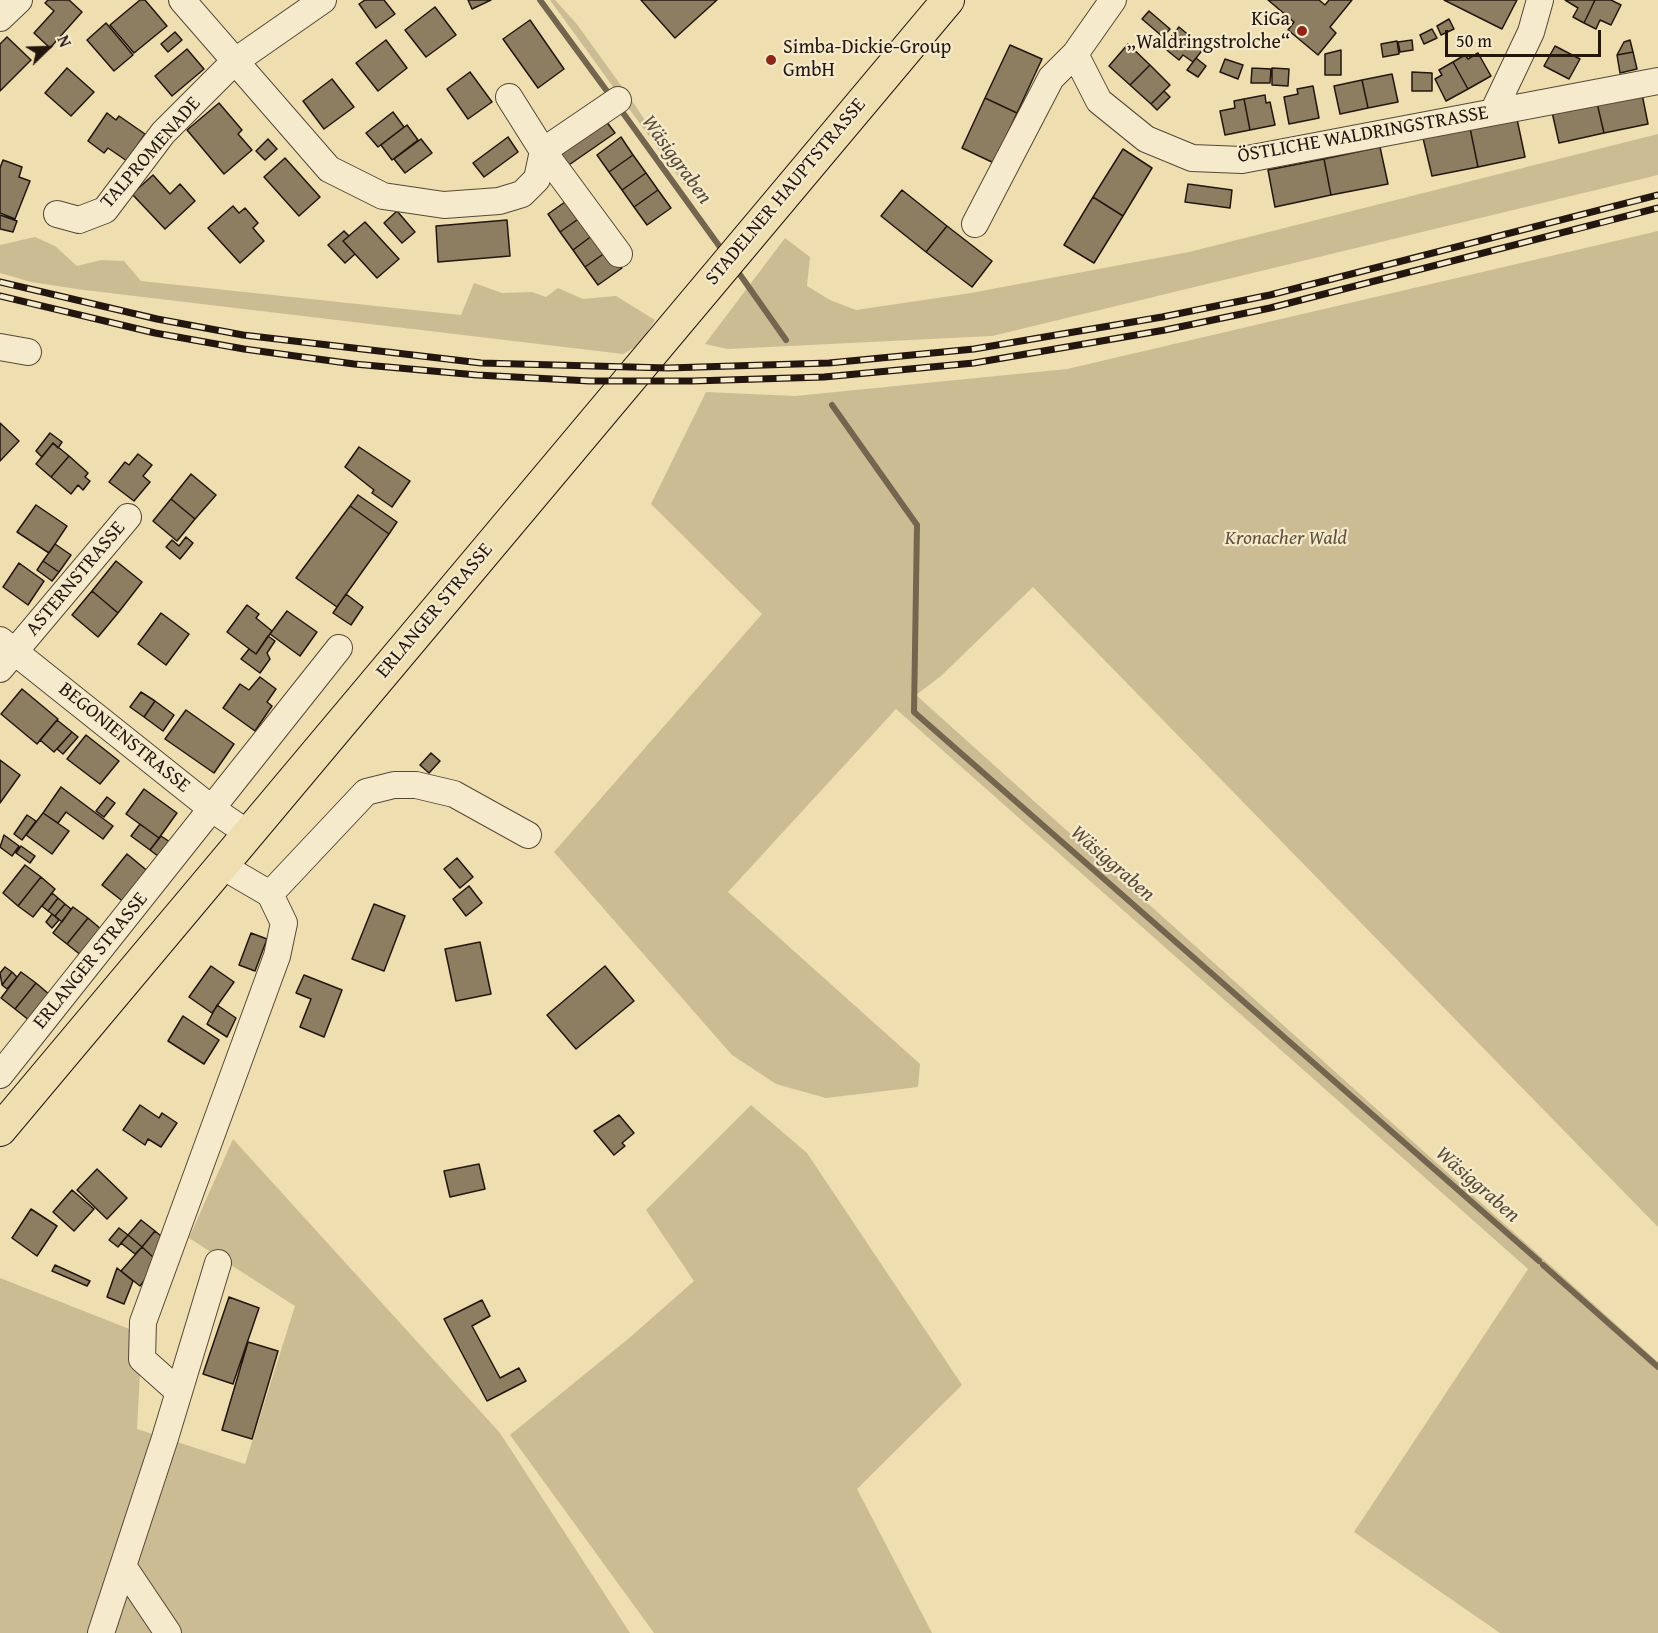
<!DOCTYPE html>
<meta charset="utf-8">
<style>
body{margin:0}
#map{position:relative;width:1658px;height:1633px;overflow:hidden;background:#efdeb0;font-family:"Gentium Book Plus",serif}
canvas{display:block}
.north{position:absolute;left:18px;top:18px;width:60px;height:60px;-webkit-text-stroke:4px #f5eacc;paint-order:stroke;rotate:67deg;font-size:16px;font-weight:700;line-height:24px;text-align:center;color:#23160e}
.north::after{content:'';display:block;margin:auto;width:21px;height:27px;background:#23160e;clip-path:polygon(50% 0,100% 100%,50% 72%,0 100%)}
.scale{position:absolute;left:1445px;top:30px;width:156px;height:27px;box-sizing:border-box;border:3px solid #23160e;border-top:0;padding-left:8px;font-size:18px;line-height:21px;white-space:nowrap;color:#23160e;-webkit-text-stroke:4px #f5eacc;paint-order:stroke}
</style>
<div id="map">
<canvas width="1658" height="1633"></canvas>
<div class="north">N</div>
<div class="scale">50 m</div>
</div>
<script>
const ctx = document.querySelector('canvas').getContext('2d');
ctx.lineJoin = 'round';
function paint(path, color) { ctx.fillStyle = color; ctx.fill(path, 'evenodd'); }
const shape = rows => new Path2D(rows.map(r => 'M' + r).join(''));
function strokePath(path, color, width, dash) { ctx.strokeStyle = color; ctx.lineWidth = width; ctx.lineCap = dash ? 'butt' : 'round'; ctx.setLineDash(dash || []); ctx.stroke(path); }
function drawText(font, color, halo, rows, align = 'center') {
  ctx.font = font + ' "Gentium Book Plus",serif'; ctx.lineWidth = 4.5; ctx.setLineDash([]); ctx.textBaseline = 'middle'; ctx.strokeStyle = halo; ctx.fillStyle = color; for (const [text, x, y, turn = 0] of rows) {
    ctx.save(); ctx.translate(x, y); ctx.rotate((+turn || 0) * Math.PI / 180); ctx.textAlign = isNaN(turn) ? turn : align; if (halo) ctx.strokeText(text, 0, 0); ctx.fillText(text, 0, 0); ctx.restore();
  }
}
const green = shape([
 [550,0,555,0,576,23,633,102,659,142,675,161,687,181,686,187],
 [1658,134,1658,175,992,336,728,349,705,344,785,238,810,257,807,286,830,300,856,310,971,293,1189,252],
 [1658,231,1658,1227,1033,587,941,676,916,695,1658,1362,1658,1633,1500,1633,1354,1532,1528,1269,896,709,728,892,920,1064,918,1087,826,1098,776,1084,732,1055,554,852,762,614,651,504,706,392,795,396,1067,369],
 [35,237,55,246,77,266,101,260,124,261,141,281,461,315,474,283,502,293,532,292,546,297,558,288,583,299,616,296,655,320,639,345,623,354,84,290,31,282,0,273,0,245],
 [751,1105,807,1153,962,1385,857,1489,932,1633,654,1633,510,1435,628,1339,694,1281,646,1210],
 [233,1139,500,1433,630,1633,0,1633,0,1278,142,1334,137,1429,245,1464,295,1306,189,1238]
]);
const stream = shape([
 [540,0,612,98],
 [618,106,725,254],
 [736,269,786,340],
 [832,405,917,525,914,712,1539,1261],
 [1543,1265,1658,1367]
]);
const building = shape([
 [48,0,69,0,82,12,50,48,34,33,54,11,45,3,48,0],
 [140,0,145,0,167,26,134,53,110,25,140,0],
 [365,0,384,0,395,14,376,28,359,4,365,0],
 [468,0,491,0,472,9,468,0],
 [641,0,717,0,675,38,641,0],
 [1268,0,1319,0,1325,5,1329,0,1352,0,1330,27,1336,33,1318,55,1288,30,1294,22,1268,0],
 [1444,0,1517,0,1502,29,1444,0],
 [1565,0,1595,0,1584,23,1573,17,1578,8,1565,0],
 [1595,0,1611,0,1621,5,1611,25,1600,20,1596,29,1584,23,1595,0],
 [435,7,456,35,426,57,405,30,435,7],
 [1149,11,1170,29,1163,37,1142,19,1149,11],
 [1449,19,1454,29,1441,35,1437,26,1449,19],
 [530,20,564,69,538,88,503,39,530,20],
 [106,23,133,55,114,71,87,40,106,23],
 [1179,27,1204,48,1193,62,1183,55,1179,60,1163,47,1179,27],
 [1432,29,1437,38,1424,44,1420,35,1432,29],
 [175,32,182,40,168,52,161,44,175,32],
 [7,37,31,60,0,91,0,44,7,37],
 [386,40,407,68,378,91,356,63,386,40],
 [1412,40,1413,50,1400,52,1398,42,1412,40],
 [1630,40,1633,52,1617,55,1624,42,1630,40],
 [1397,41,1399,54,1383,57,1381,44,1397,41],
 [1128,44,1150,65,1130,85,1109,66,1128,44],
 [1010,45,1042,59,1017,113,985,98,1010,45],
 [1555,46,1580,59,1569,79,1544,66,1555,46],
 [187,49,204,69,172,96,155,76,187,49],
 [1341,50,1341,75,1325,75,1325,54,1341,50],
 [1633,52,1637,69,1620,73,1617,55,1633,52],
 [1478,53,1491,76,1468,89,1453,62,1465,55,1468,59,1478,53],
 [1196,58,1206,66,1198,77,1187,70,1196,58],
 [1225,59,1243,65,1238,79,1220,72,1225,59],
 [1453,62,1468,89,1446,101,1435,79,1442,75,1439,70,1453,62],
 [1150,65,1170,85,1151,104,1130,85,1150,65],
 [67,68,94,92,71,116,45,93,67,68],
 [1252,68,1271,69,1270,83,1251,83,1252,68],
 [1272,68,1289,69,1288,86,1272,85,1272,68],
 [470,72,492,102,468,119,447,89,470,72],
 [1412,72,1432,73,1432,91,1412,91,1412,72],
 [1392,74,1398,102,1368,108,1362,80,1392,74],
 [332,79,354,107,324,129,303,101,332,79],
 [1362,80,1368,108,1340,114,1334,86,1362,80],
 [1313,86,1319,118,1289,124,1284,97,1298,94,1297,89,1313,86],
 [1164,91,1170,97,1157,110,1151,104,1164,91],
 [1642,94,1648,124,1604,133,1597,103,1642,94],
 [1265,95,1266,103,1270,102,1275,125,1250,130,1244,99,1265,95],
 [985,98,1017,113,994,163,962,148,985,98],
 [1244,99,1250,130,1225,135,1220,111,1235,108,1234,101,1244,99],
 [219,103,242,130,238,134,252,150,224,174,187,130,219,103],
 [1597,103,1604,133,1559,143,1552,112,1597,103],
 [393,112,404,127,378,147,366,133,393,112],
 [107,113,116,120,119,116,145,134,127,161,108,148,104,153,88,141,107,113],
 [1517,119,1525,157,1478,167,1470,128,1517,119],
 [606,121,615,133,566,167,557,155,606,121],
 [407,125,418,140,392,160,381,145,407,125],
 [1470,128,1478,167,1432,176,1423,138,1470,128],
 [508,137,518,152,484,177,473,163,508,137],
 [621,137,633,155,609,172,597,155,621,137],
 [268,139,277,149,265,160,256,151,268,139],
 [421,139,432,153,405,173,394,159,421,139],
 [1380,147,1388,184,1331,195,1324,159,1380,147],
 [1123,149,1152,168,1123,216,1093,197,1123,149],
 [633,155,646,173,622,190,609,172,633,155],
 [285,158,320,197,299,216,264,177,285,158],
 [1324,159,1331,195,1275,207,1268,170,1324,159],
 [3,160,22,167,19,177,30,181,15,219,0,213,0,168,3,160],
 [646,173,658,190,634,207,622,190,646,173],
 [153,175,170,194,180,184,195,201,165,229,132,194,153,175],
 [1188,184,1232,190,1230,208,1185,202,1188,184],
 [658,190,671,208,647,225,634,207,658,190],
 [902,190,947,226,926,252,881,216,902,190],
 [572,197,584,215,560,232,548,214,572,197],
 [1093,197,1123,216,1094,263,1064,245,1093,197],
 [233,206,239,213,245,208,258,223,253,228,264,241,240,263,208,228,233,206],
 [397,211,415,232,402,243,384,223,397,211],
 [0,215,17,221,13,232,0,229,0,215],
 [584,215,597,232,573,250,560,232,584,215],
 [507,220,510,256,438,262,436,226,507,220],
 [365,222,399,259,377,278,343,241,365,222],
 [947,226,992,261,972,287,926,252,947,226],
 [344,231,349,236,343,241,355,254,345,263,328,245,344,231],
 [597,232,609,250,585,267,573,250,597,232],
 [609,250,622,268,598,285,585,267,609,250],
 [0,423,19,441,0,461,0,423],
 [50,433,62,442,58,448,53,443,42,457,36,451,50,433],
 [53,443,69,456,51,477,36,464,53,443],
 [359,447,410,481,392,507,372,493,374,490,345,467,359,447],
 [138,454,152,465,143,476,150,482,134,501,109,482,125,462,129,465,138,454],
 [69,456,88,473,85,477,90,481,83,490,78,485,71,494,51,477,69,456],
 [191,474,216,495,195,519,171,499,191,474],
 [358,495,397,522,389,534,350,506,358,495],
 [171,499,195,519,177,541,153,521,171,499],
 [36,505,67,526,49,553,17,532,36,505],
 [350,506,389,534,337,607,296,578,350,506],
 [186,537,193,543,180,559,166,547,172,540,179,546,186,537],
 [55,544,71,555,59,572,43,561,55,544],
 [43,561,59,572,52,581,37,570,43,561],
 [116,561,142,582,118,613,92,591,116,561],
 [19,563,44,581,28,605,3,587,19,563],
 [92,591,118,613,98,637,72,615,92,591],
 [346,594,363,607,351,625,333,613,346,594],
 [247,605,259,614,256,618,272,631,256,654,227,632,247,605],
 [287,611,317,632,300,656,270,634,287,611],
 [161,613,189,634,166,665,138,644,161,613],
 [268,636,275,641,267,653,270,659,260,673,241,659,249,649,256,654,268,636],
 [260,677,276,689,267,702,272,706,255,731,223,708,240,684,249,690,260,677],
 [22,689,58,719,37,744,1,714,22,689],
 [141,692,155,701,144,717,130,707,141,692],
 [155,701,174,715,163,731,144,717,155,701],
 [186,710,234,744,214,773,165,739,186,710],
 [57,720,72,732,54,752,40,740,57,720],
 [72,732,78,737,63,754,57,749,72,732],
 [86,735,119,761,100,784,67,759,86,735],
 [431,753,440,761,429,773,420,765,431,753],
 [0,760,20,775,0,803,0,760],
 [61,787,113,826,103,839,66,812,58,823,43,813,61,787],
 [144,789,177,813,159,838,126,814,144,789],
 [107,797,115,803,104,817,96,811,107,797],
 [43,813,69,831,52,854,26,835,43,813],
 [27,815,36,821,22,840,14,834,27,815],
 [140,824,159,838,150,850,131,836,140,824],
 [4,835,19,846,12,856,0,847,4,835],
 [161,836,170,842,159,857,150,850,161,836],
 [21,846,35,856,30,863,16,853,21,846],
 [127,854,150,873,125,903,102,885,127,854],
 [457,858,473,877,460,888,444,869,457,858],
 [25,865,41,877,18,906,3,893,25,865],
 [41,877,55,889,33,917,18,906,41,877],
 [469,886,482,903,466,916,453,899,469,886],
 [52,893,58,898,48,911,42,906,52,893],
 [58,898,65,904,55,916,48,911,58,898],
 [65,904,71,909,62,922,55,916,65,904],
 [374,904,405,916,384,971,352,959,374,904],
 [73,907,88,918,67,944,53,933,73,907],
 [52,914,59,920,52,928,46,922,52,914],
 [88,918,102,930,82,956,67,944,88,918],
 [251,933,267,939,255,971,239,965,251,933],
 [480,942,491,994,456,1001,445,949,480,942],
 [211,966,234,982,212,1013,189,997,211,966],
 [605,966,634,1001,576,1049,547,1015,605,966],
 [5,967,12,972,2,985,0,973,5,967],
 [12,972,17,977,7,989,2,985,12,972],
 [21,972,36,983,15,1009,1,998,21,972],
 [304,975,342,990,324,1037,300,1027,311,999,296,993,304,975],
 [36,983,50,995,30,1021,15,1009,36,983],
 [217,1005,236,1018,227,1037,207,1024,217,1005],
 [183,1016,219,1040,204,1064,168,1041,183,1016],
 [140,1105,159,1118,162,1113,177,1123,161,1147,148,1139,145,1145,123,1130,140,1105],
 [619,1115,634,1133,622,1143,625,1146,614,1155,594,1131,619,1115],
 [479,1164,485,1189,450,1197,444,1171,479,1164],
 [97,1169,127,1198,107,1219,77,1190,97,1169],
 [72,1190,94,1209,74,1231,53,1212,72,1190],
 [31,1209,57,1226,37,1256,12,1238,31,1209],
 [141,1220,155,1231,142,1247,128,1235,141,1220],
 [119,1228,128,1235,118,1247,109,1240,119,1228],
 [155,1231,162,1237,154,1258,142,1247,155,1231],
 [128,1235,142,1247,135,1254,121,1243,128,1235],
 [142,1247,154,1258,150,1273,140,1286,121,1271,142,1247],
 [55,1265,90,1281,87,1286,52,1271,55,1265],
 [117,1268,133,1281,124,1304,107,1297,117,1268],
 [229,1297,259,1308,233,1384,203,1374,229,1297],
 [482,1300,490,1316,472,1326,500,1378,519,1368,526,1381,487,1401,444,1319,482,1300],
 [248,1342,278,1351,252,1439,222,1430,248,1342]
]);
const minor = shape([
 [182,0,329,169,383,196,444,205,499,201,522,194,537,179,543,151,509,97],
 [0,18,19,0],
 [1075,54,1099,101,1146,139,1192,158,1242,160,1658,81],
 [618,100,543,151,619,254],
 [1493,112,1531,32,1540,0],
 [57,214,79,220,105,210,163,133,234,62,323,0],
 [975,224,1051,78,1075,54,1113,0],
 [0,347,28,352],
 [0,640,212,809,249,834],
 [0,669,128,517],
 [270,894,366,792,394,785,416,785,454,794,528,835],
 [0,1075,339,648],
 [179,1392,142,1359,143,1322,277,956,284,923,270,894,222,866],
 [123,1566,168,1633],
 [101,1633,165,1438,218,1263]
]);
const major = shape([
 [0,1130,948,0]
]);
const rail = shape([
 [0,282,157,319,243,335,481,363,668,368,829,363,974,349,1162,317,1270,295,1658,195],
 [0,296,155,333,244,349,354,364,477,375,590,381,693,381,824,377,974,363,1165,330,1270,308,1658,208]
]);
const markers = [
 [1302,31,6,"#8f2418"],
 [771,60,6,"#8f2418"]
];
const poiNames = [
 ["KiGa",1290,20],
 ["„Waldringstrolche“",1290,43],
 ["Simba-Dickie-Group",783,48,"left"],
 ["GmbH",783,71,"left"]
];
const streetNames = [
 ["ÖSTLICHE WALDRINGSTRASSE",1363,135,-10],
 ["TALPROMENADE",151,153,-49],
 ["STADELNER HAUPTSTRASSE",786,192,-50],
 ["ASTERNSTRASSE",76,579,-50],
 ["ERLANGER STRASSE",435,611,-50],
 ["BEGONIENSTRASSE",124,738,39],
 ["ERLANGER STRASSE",91,961,-51]
];
const parkNames = [
 ["Kronacher Wald",1286,539]
];
const waterNames = [
 ["Wäsiggraben",676,160,54],
 ["Wäsiggraben",1112,864,41],
 ["Wäsiggraben",1477,1185,41]
];
paint(green, '#ccbc94');
strokePath(stream, '#74654e', 6);
paint(building, '#8d7e62');
strokePath(building, '#23160e', 1.5);
strokePath(minor, '#564836', 28);
strokePath(major, '#23160e', 34);
strokePath(minor, '#f5eacc', 26);
strokePath(major, '#efdeb0', 32);
strokePath(rail, '#23160e', 7);
strokePath(rail, '#f5eacc', 4.5, [14]);
for (const [x, y, r, color] of markers) { const dot = new Path2D(); dot.arc(x, y, r, 0, 2 * Math.PI); ctx.fillStyle = color; ctx.fill(dot); strokePath(dot, '#f5eacc', 2); }
drawText('20px', '#23160e', '#f5eacc', poiNames, 'right');
drawText('20px', '#23160e', '#f5eacc', streetNames);
drawText('italic 20px', '#5e503d', '#f5eacc', parkNames);
drawText('italic 21px', '#594b39', '#f5eacc', waterNames);
</script>
